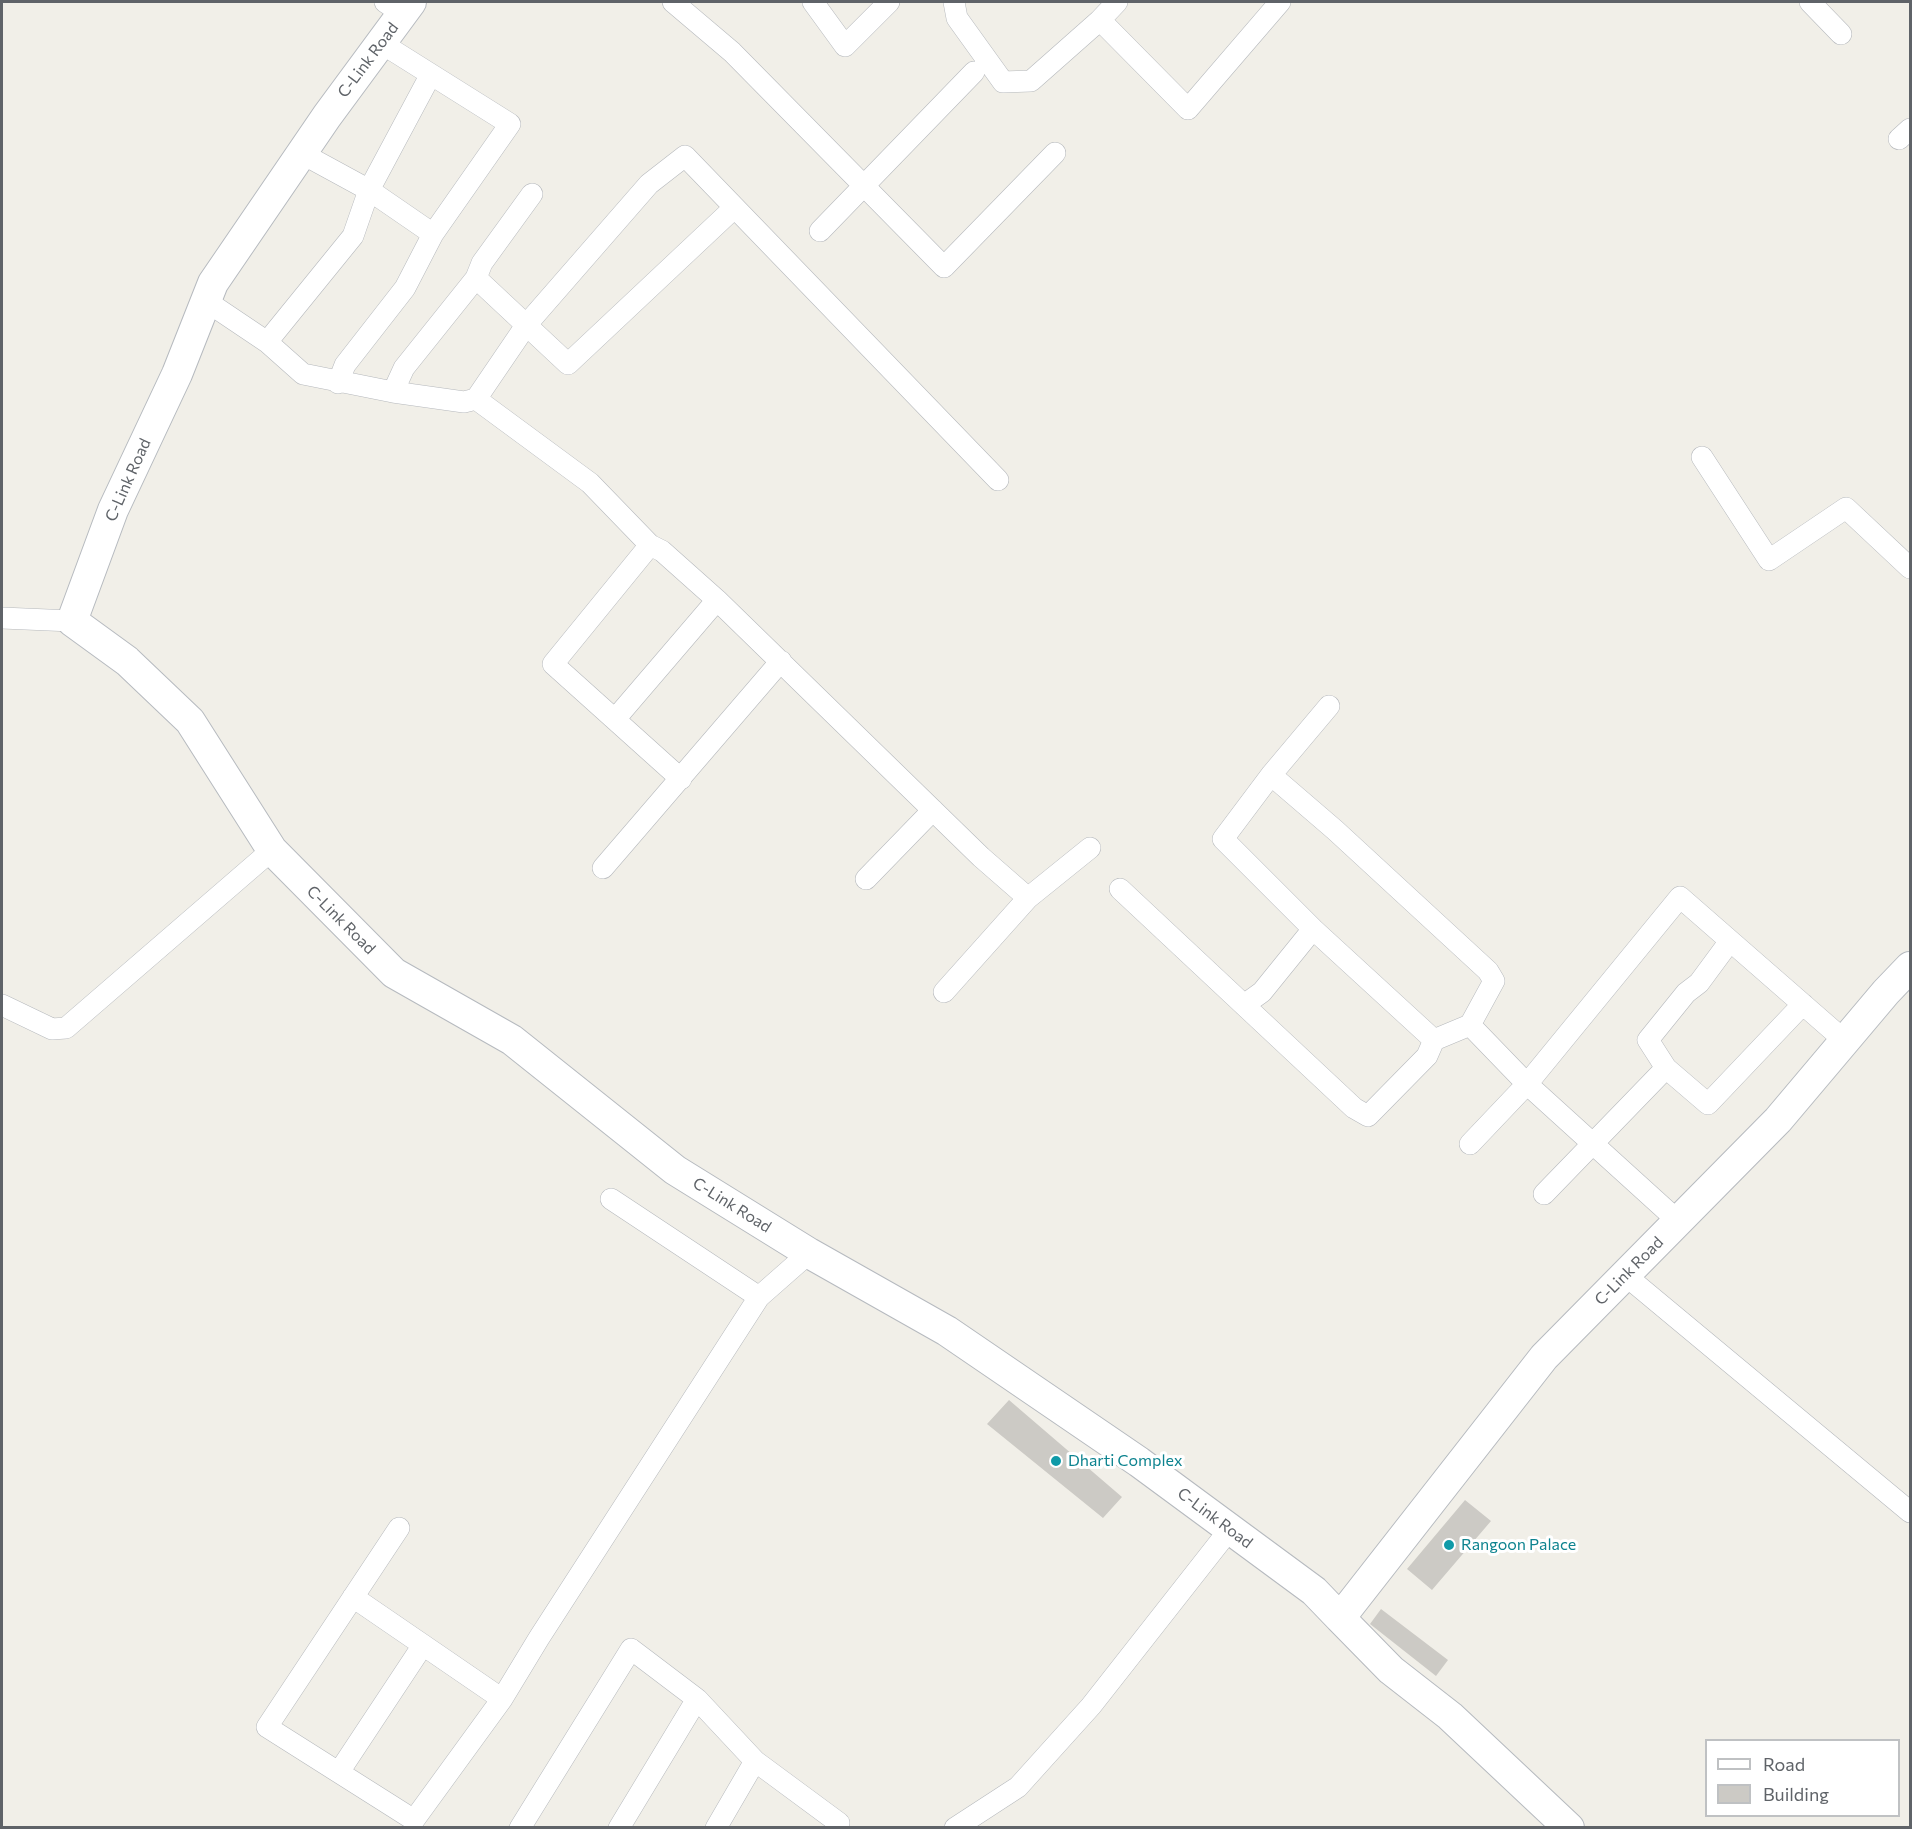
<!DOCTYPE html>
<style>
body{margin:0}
#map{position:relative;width:1912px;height:1829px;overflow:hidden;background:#f1efe8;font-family:Commissioner,sans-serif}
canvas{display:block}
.frame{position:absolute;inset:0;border:3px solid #5f6368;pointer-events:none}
.legend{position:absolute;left:1705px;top:1739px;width:195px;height:78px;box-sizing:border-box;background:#fff;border:2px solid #bfc1c3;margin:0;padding:8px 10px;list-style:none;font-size:18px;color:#5f6368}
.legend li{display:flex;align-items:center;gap:12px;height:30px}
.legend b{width:30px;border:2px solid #bfc1c3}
</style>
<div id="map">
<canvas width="1912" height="1829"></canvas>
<div class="frame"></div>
<ul class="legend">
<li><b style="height:8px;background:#fff"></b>Road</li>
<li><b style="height:16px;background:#cccac5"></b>Building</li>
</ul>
</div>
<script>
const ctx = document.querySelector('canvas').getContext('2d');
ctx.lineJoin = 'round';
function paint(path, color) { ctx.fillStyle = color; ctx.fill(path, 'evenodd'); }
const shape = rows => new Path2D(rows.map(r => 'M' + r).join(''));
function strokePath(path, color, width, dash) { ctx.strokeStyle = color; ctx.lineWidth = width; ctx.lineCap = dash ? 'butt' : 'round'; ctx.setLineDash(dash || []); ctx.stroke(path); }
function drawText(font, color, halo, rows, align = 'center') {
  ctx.font = font + ' Commissioner,sans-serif'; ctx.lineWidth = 6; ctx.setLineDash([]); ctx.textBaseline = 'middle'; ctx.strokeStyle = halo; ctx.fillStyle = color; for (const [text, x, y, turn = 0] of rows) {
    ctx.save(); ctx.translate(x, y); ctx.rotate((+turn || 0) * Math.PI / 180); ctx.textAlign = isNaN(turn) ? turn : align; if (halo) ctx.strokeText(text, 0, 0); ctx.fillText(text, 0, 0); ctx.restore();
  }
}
const building = shape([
 [1009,1400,1122,1497,1103,1518,987,1424],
 [1465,1500,1491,1521,1432,1590,1407,1569],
 [1381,1609,1448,1660,1436,1676,1370,1624]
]);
const street = shape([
 [385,2,403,14],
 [673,2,732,52,944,267,1055,153],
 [813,2,845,46,889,2],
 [954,2,957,18,1003,82,1031,81,1100,20],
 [1117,2,1100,20,1188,109,1280,2],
 [1810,2,1841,34],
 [1899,139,1910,129],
 [301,153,369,190,433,234],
 [820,231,974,72],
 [476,278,568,364,734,208],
 [206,301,267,342,303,374,393,392,464,402,476,399,527,324,649,184,685,156,998,480],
 [267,342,353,236,369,190,430,76],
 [338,383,345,365,405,288,433,234,510,124,381,43],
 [393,392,404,368,476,278,482,263,532,194],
 [476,399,590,483,650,545,662,551,717,600,981,857,1028,898,944,992],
 [1702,457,1769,560,1846,508,1910,568],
 [650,545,553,664,681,779],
 [2,618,72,621],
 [1329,706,1271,775,1223,839,1313,929,1434,1040],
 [616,718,717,600],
 [603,868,781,661],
 [866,879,933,810],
 [1120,889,1354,1108,1368,1116,1427,1056,1434,1040,1470,1025,1494,981,1488,971,1335,830,1271,775],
 [1028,898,1090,848],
 [1730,941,1699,983,1686,993,1648,1040,1666,1068,1708,1104,1803,1004],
 [2,1005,52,1029,66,1028,272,850],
 [1244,1005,1262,992,1313,929],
 [1470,1025,1527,1084,1678,1221],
 [1470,1144,1527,1084,1680,897,1845,1041],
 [1544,1194,1666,1068],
 [611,1199,759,1297],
 [1625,1275,1910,1512],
 [399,1528,267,1727,414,1820,502,1699,539,1638,759,1297,809,1253],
 [353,1597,502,1699],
 [697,1699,755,1761],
 [339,1772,423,1645],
 [520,1828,631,1649,697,1699,619,1828],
 [716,1828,755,1761,839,1823],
 [955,1828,1018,1787,1091,1706,1230,1529]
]);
const secondary = shape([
 [411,2,327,116,213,283,177,374,113,510,72,621,127,661,190,721,272,850,394,973,512,1040,675,1170,809,1253,947,1331,1139,1462,1314,1591,1340,1618,1544,1357,1778,1120,1886,992,1910,967],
 [1340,1618,1391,1670,1450,1716,1569,1828]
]);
const markers = [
 [1056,1461,6,"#0f9aa8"],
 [1449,1545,6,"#0f9aa8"]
];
const streetNames = [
 ["C-Link Road",368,60,-53],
 ["C-Link Road",128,480,-66],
 ["C-Link Road",341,920,45],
 ["C-Link Road",732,1205,32],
 ["C-Link Road",1629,1271,-45],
 ["C-Link Road",1215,1518,37]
];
const cultureNames = [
 ["Dharti Complex",1068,1461],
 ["Rangoon Palace",1461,1545]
];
paint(building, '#cccac5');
strokePath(street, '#b5b8bc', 22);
strokePath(secondary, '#b6babf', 32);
strokePath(street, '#fff', 21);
strokePath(secondary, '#fff', 30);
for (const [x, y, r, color] of markers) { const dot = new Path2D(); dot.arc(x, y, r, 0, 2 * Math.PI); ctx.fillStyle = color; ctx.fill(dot); strokePath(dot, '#fff', 2); }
drawText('16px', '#5f6368', '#fff', streetNames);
drawText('16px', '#0d838f', '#fff', cultureNames, 'left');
</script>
